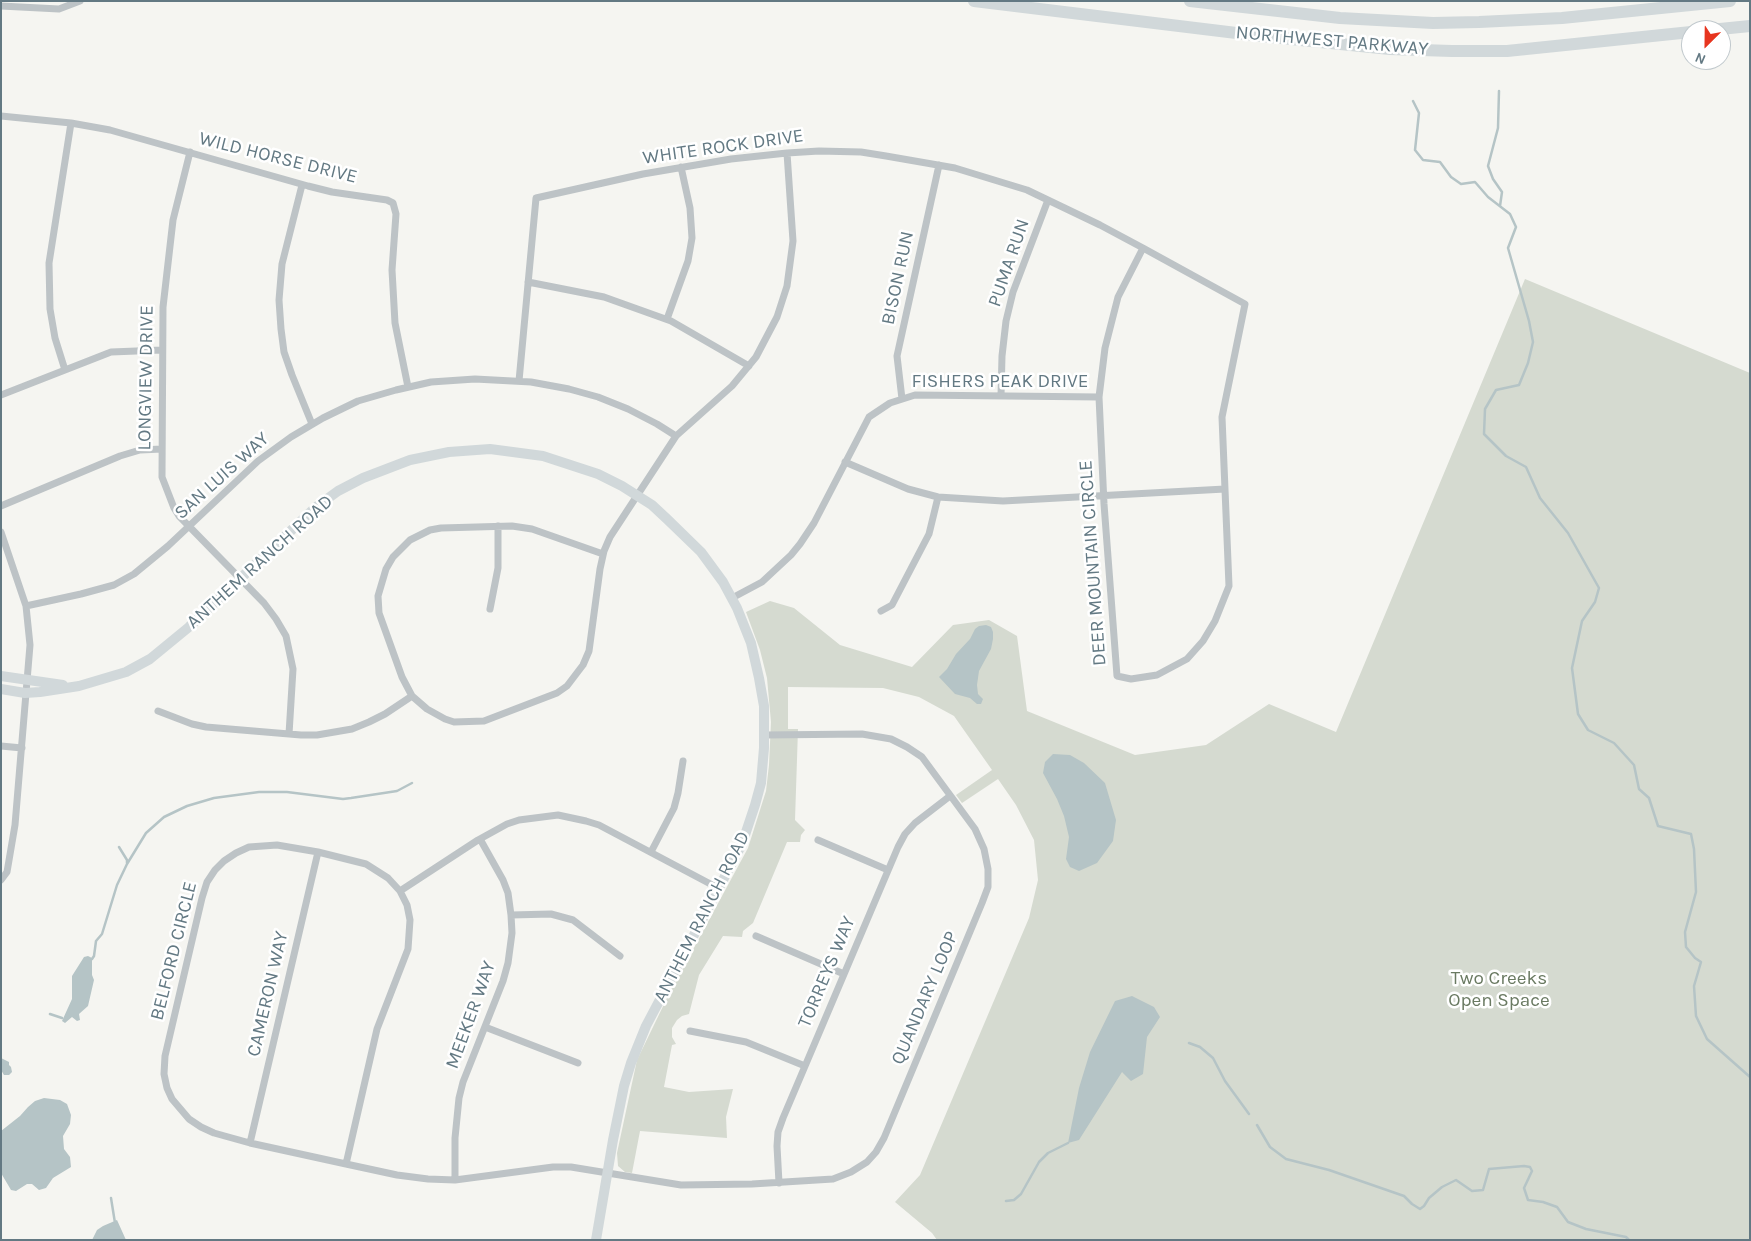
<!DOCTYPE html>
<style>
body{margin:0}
#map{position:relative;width:1751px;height:1241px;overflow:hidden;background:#f5f5f1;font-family:Karla,sans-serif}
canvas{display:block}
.frame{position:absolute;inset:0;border:2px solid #637983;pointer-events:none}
.north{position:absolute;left:1681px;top:20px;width:50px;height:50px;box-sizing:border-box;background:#fff;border:1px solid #c1c9cd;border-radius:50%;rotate:203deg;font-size:14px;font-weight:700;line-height:20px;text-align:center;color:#637983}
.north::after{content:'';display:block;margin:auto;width:18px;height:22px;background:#e7351f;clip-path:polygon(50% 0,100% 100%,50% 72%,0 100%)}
</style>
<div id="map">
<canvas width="1751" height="1241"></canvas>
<div class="frame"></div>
<div class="north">N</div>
</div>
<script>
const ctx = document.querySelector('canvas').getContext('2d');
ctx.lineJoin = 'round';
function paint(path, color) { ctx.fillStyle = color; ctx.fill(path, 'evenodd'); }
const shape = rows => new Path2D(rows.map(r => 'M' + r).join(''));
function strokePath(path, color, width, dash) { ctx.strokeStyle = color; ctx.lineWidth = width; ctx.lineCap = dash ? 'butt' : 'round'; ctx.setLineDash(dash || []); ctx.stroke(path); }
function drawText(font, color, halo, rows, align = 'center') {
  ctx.font = font + ' Karla,sans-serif'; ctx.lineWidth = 5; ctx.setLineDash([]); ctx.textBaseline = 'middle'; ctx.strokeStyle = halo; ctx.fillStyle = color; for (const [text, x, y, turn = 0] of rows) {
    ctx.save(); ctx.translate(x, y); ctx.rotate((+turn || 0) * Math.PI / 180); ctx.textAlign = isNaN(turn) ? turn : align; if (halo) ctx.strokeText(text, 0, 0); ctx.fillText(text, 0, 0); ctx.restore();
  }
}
const green = shape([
 [1525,279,1750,373,1750,1240,937,1240,932,1233,895,1202,920,1175,1029,918,1038,880,1034,840,1016,805,998,779,962,803,956,795,992,770,954,716,919,697,883,688,788,687,788,729,798,729,795,820,805,830,801,835,800,842,787,842,753,923,743,931,742,937,723,936,699,975,689,1014,682,1016,677,1020,672,1028,672,1037,676,1044,672,1045,664,1087,689,1092,733,1089,726,1117,727,1138,640,1131,632,1173,625,1172,618,1166,617,1153,637,1060,669,994,748,848,766,791,769,765,771,722,767,678,760,650,746,612,770,601,794,608,840,645,912,667,953,625,989,620,1017,636,1027,711,1135,755,1206,745,1269,704,1336,732]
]);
const water = shape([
 [986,625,991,627,993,632,993,639,991,649,979,671,977,685,978,694,983,699,981,704,977,704,970,698,955,694,939,677,947,669,956,654,970,639,975,629,979,626],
 [1053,754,1070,755,1084,763,1105,783,1116,820,1113,841,1097,863,1079,871,1070,867,1066,859,1069,837,1064,816,1057,799,1043,773,1045,762],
 [88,956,92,958,92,975,94,980,88,1006,79,1014,80,1020,77,1021,72,1017,65,1023,62,1021,72,999,72,976,84,957],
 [1132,996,1154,1007,1160,1017,1147,1037,1143,1074,1131,1081,1122,1072,1079,1140,1068,1143,1079,1088,1090,1052,1115,1001],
 [1,1058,9,1062,9,1065,11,1067,12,1072,9,1075,4,1075,1,1070],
 [44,1098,60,1100,67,1104,71,1115,70,1124,63,1136,64,1149,70,1157,71,1167,53,1178,46,1188,39,1190,32,1184,27,1184,16,1191,11,1190,1,1173,1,1131,20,1116,28,1107,35,1101],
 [117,1220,126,1240,92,1240,97,1230,103,1226]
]);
const stream = shape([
 [1499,91,1498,128,1488,166,1493,179,1502,192,1500,206],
 [1413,101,1419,113,1415,150,1423,160,1440,162,1451,177,1461,184,1475,182,1488,197,1510,214,1516,227,1508,248,1529,321,1533,342,1528,363,1519,385,1496,390,1485,409,1484,434,1506,456,1526,467,1540,498,1568,533,1599,588,1595,602,1582,621,1572,668,1578,714,1588,730,1614,743,1634,765,1639,789,1649,798,1658,826,1691,834,1694,849,1696,892,1685,932,1686,947,1695,958,1701,962,1694,986,1696,1016,1707,1039,1750,1077],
 [119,847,127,860,127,863],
 [92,959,94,956,96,941,102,934,117,885,127,864,146,833,164,817,187,806,214,798,259,792,287,792,343,799,351,798,397,791,412,783],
 [50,1014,62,1018],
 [1189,1043,1200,1047,1213,1058,1225,1081,1249,1114],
 [1257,1125,1270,1147,1286,1159,1329,1170,1404,1196,1412,1204,1420,1209,1424,1206,1429,1198,1442,1187,1456,1180,1472,1191,1483,1190,1489,1169,1524,1166,1530,1167,1532,1171,1524,1188,1528,1200,1543,1202,1557,1207,1568,1222,1586,1229,1626,1237,1629,1240],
 [111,1198,115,1223],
 [1006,1201,1014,1200,1021,1194,1039,1162,1048,1153,1068,1143]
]);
const street = shape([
 [1,6,59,9,80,1],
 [1,116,71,123,110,130,308,186,332,192,387,200,393,203,396,214,392,270,395,323,408,387],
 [190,152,173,220,163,307,162,477,174,508,179,516,264,603,276,619,286,636,293,669,289,734],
 [302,185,282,264,279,300,281,329,284,352,292,375,312,424],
 [1143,248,1245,304,1222,417,1229,586,1215,621,1203,641,1187,659,1157,675,1131,679,1117,676,1104,504,1099,397,1105,348,1118,297,1143,248],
 [528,282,604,297,671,321,749,366],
 [667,319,688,261,692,238,690,208,681,167],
 [65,370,55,338,50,309,49,263,71,123],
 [519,381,536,198,643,174,731,159,787,153,819,151,861,152,886,156,955,168,1027,190,1100,225,1143,248],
 [1,395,111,352,162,350],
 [1001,396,1002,356,1006,321,1013,292,1048,200],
 [902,399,897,356,939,165],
 [845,462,908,489,938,497,1003,501,1225,489],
 [1,506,120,456,140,450,162,449],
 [1,532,26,606,30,645,15,825,7,872,1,880],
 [603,554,532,529,512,526,441,528,430,530,410,540,393,557,386,569,378,596,379,613,402,677,412,696,427,709,445,719,454,722,484,721,557,693,567,686,583,665,589,651,600,569,604,551,610,537,676,436,732,386,756,357,777,317,787,286,793,241,787,153],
 [732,598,762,582,791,555,800,544,814,523,869,417,890,403,915,395,1099,397],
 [26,606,81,594,114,585,134,574,168,546,258,461,291,437,323,418,358,401,396,390,431,382,475,379,531,382,569,389,598,397,628,409,657,424,676,436],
 [490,609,498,568,498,526],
 [881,611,892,605,929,534,938,497],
 [158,711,192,724,206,727,301,735,317,735,352,729,369,722,385,714,412,696],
 [1,746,22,748],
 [818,840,888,870],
 [651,852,674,808,678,793,683,761],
 [400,891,478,840,507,824,519,820,558,815,586,821,599,825,718,888],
 [511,915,551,914,573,920,620,956],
 [756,936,844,974],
 [485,1027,578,1063],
 [690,1031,746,1042,805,1066],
 [250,1143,318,852],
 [346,1164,377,1029,408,949,410,920,407,905,400,891,388,878,366,864,318,852,277,845,249,847,236,853,224,861,215,870,207,882,202,898,165,1056,164,1074,167,1088,172,1099,189,1119,201,1127,214,1133,250,1143,346,1164,397,1175,428,1179,455,1180,553,1167,571,1167,681,1185,752,1184,833,1179,851,1172,867,1162,876,1152,884,1138,982,903,988,887,988,869,984,849,975,829,922,757,907,747,891,739,862,734,765,735],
 [455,1180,455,1138,459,1098,463,1082,503,981,508,963,512,933,511,915,508,893,503,880,480,839],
 [779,1183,777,1146,778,1132,783,1118,898,847,905,834,915,823,950,796]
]);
const secondary = shape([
 [1,676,63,685],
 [1,689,25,693,40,692,79,686,126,672,150,659,189,627,316,507,338,491,363,478,410,460,449,452,490,449,543,456,598,474,622,486,652,505,667,519,701,552,723,582,737,608,751,643,759,678,764,706,764,748,761,783,755,805,742,844,646,1026,631,1063,624,1086,613,1140,596,1240]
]);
const highway = shape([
 [974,1,1261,36,1390,49,1452,51,1507,51,1691,32],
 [1190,1,1340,18,1433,23,1479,22,1562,18,1730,1],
 [1710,30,1750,26]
]);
const streetNames = [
 ["NORTHWEST PARKWAY",1332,41,5],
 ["WHITE ROCK DRIVE",723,147,-8],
 ["WILD HORSE DRIVE",278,158,14],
 ["PUMA RUN",1009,263,-71],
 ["BISON RUN",898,278,-78],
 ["LONGVIEW DRIVE",146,378,-89],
 ["FISHERS PEAK DRIVE",1000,382],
 ["SAN LUIS WAY",222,476,-42],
 ["ANTHEM RANCH ROAD",260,562,-42],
 ["DEER MOUNTAIN CIRCLE",1093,563,-94],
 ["ANTHEM RANCH ROAD",702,917,-63],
 ["BELFORD CIRCLE",174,951,-76],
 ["TORREYS WAY",827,972,-67],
 ["CAMERON WAY",268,994,-77],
 ["QUANDARY LOOP",925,998,-67],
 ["MEEKER WAY",471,1015,-70]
];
const parkNames = [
 ["Two Creeks",1499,979],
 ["Open Space",1499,1001]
];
paint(green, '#d5dad0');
paint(water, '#b5c4c6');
strokePath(stream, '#b5c4c6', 2.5);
strokePath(street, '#bdc3c6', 7);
strokePath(secondary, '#d1d8da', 10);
strokePath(highway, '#d1d8da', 12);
drawText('19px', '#637983', '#fff', streetNames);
drawText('19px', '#6a7a62', '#fff', parkNames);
</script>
